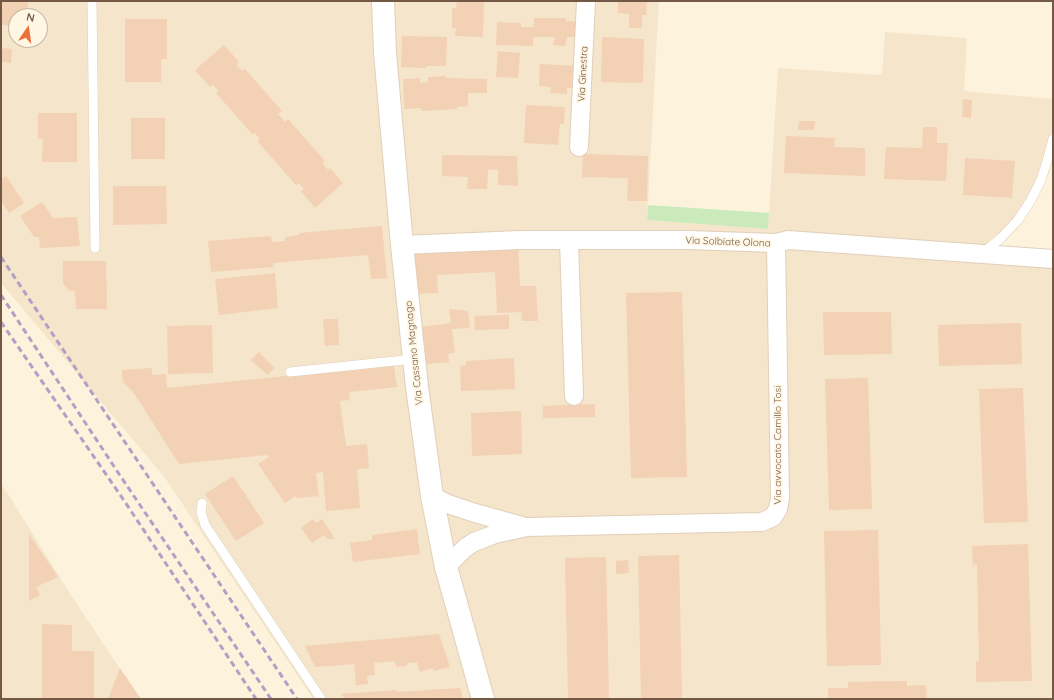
<!DOCTYPE html>
<style>
body{margin:0}
#map{position:relative;width:1054px;height:700px;overflow:hidden;background:#fdf3dd;font-family:Quicksand,sans-serif}
canvas{display:block}
.frame{position:absolute;inset:0;border:2px solid #735945;pointer-events:none}
.north{position:absolute;left:8px;top:8px;width:40px;height:40px;box-sizing:border-box;background:#fff6e4;border:1px solid #c7b7a4;border-radius:50%;rotate:13deg;font-size:11px;font-weight:700;line-height:16px;text-align:center;color:#735945}
.north::after{content:'';display:block;margin:auto;width:14px;height:18px;background:#ed703c;clip-path:polygon(50% 0,100% 100%,50% 72%,0 100%)}
</style>
<div id="map">
<canvas width="1054" height="700"></canvas>
<div class="frame"></div>
<div class="north">N</div>
</div>
<script>
const ctx = document.querySelector('canvas').getContext('2d');
ctx.lineJoin = 'round';
function paint(path, color) { ctx.fillStyle = color; ctx.fill(path, 'evenodd'); }
const shape = rows => new Path2D(rows.map(r => 'M' + r).join(''));
function strokePath(path, color, width, dash) { ctx.strokeStyle = color; ctx.lineWidth = width; ctx.lineCap = dash ? 'butt' : 'round'; ctx.setLineDash(dash || []); ctx.stroke(path); }
function drawText(font, color, halo, rows, align = 'center') {
  ctx.font = font + ' Quicksand,sans-serif'; ctx.lineWidth = 3.5; ctx.setLineDash([]); ctx.textBaseline = 'middle'; ctx.strokeStyle = halo; ctx.fillStyle = color; for (const [text, x, y, turn = 0] of rows) {
    ctx.save(); ctx.translate(x, y); ctx.rotate((+turn || 0) * Math.PI / 180); ctx.textAlign = isNaN(turn) ? turn : align; if (halo) ctx.strokeText(text, 0, 0); ctx.fillText(text, 0, 0); ctx.restore();
  }
}
const residential = shape([
 [1,1,659,1,647,220,768,229,778,68,882,75,885,32,967,38,964,91,1053,99,1053,154,1021,223,995,250,1053,254,1053,699,313,699,165,478,1,283],
 [16,16,40,16,40,40,16,40],
 [1,483,69,592,140,699,1,699]
]);
const green = shape([
 [648,205,769,213,768,229,647,220]
]);
const building = shape([
 [457,1,484,1,483,37,455,36,456,28,452,28,452,8,456,8],
 [618,1,647,1,646,15,642,15,642,28,629,28,629,14,618,13],
 [1,2,28,2,27,16,16,16,16,26,1,25],
 [534,18,566,18,566,21,581,22,580,37,567,37,565,46,553,45,555,37,533,37,533,46,496,45,497,22,521,23,521,27,534,27],
 [125,19,167,19,167,59,161,59,161,82,125,82],
 [402,36,447,37,446,66,426,66,426,68,401,67],
 [602,37,644,39,643,83,601,82],
 [224,45,239,62,236,65,242,71,245,69,282,111,278,114,285,122,288,119,325,161,322,163,328,170,330,168,343,183,315,208,301,191,304,189,299,183,296,185,258,142,260,139,255,133,253,135,216,93,219,91,213,85,210,87,195,70],
 [1,48,12,49,11,63,1,62],
 [498,51,520,53,518,78,496,77],
 [540,64,579,66,578,88,567,88,567,94,550,93,551,87,539,86],
 [446,76,446,78,487,79,487,93,468,93,468,106,457,107,457,109,421,111,421,108,404,109,403,79,420,78,420,83,428,82,428,77],
 [963,99,972,100,971,118,962,117],
 [526,105,565,107,564,124,560,124,558,145,524,143],
 [38,113,77,113,77,162,42,162,43,139,38,139],
 [131,118,165,118,165,159,131,159],
 [799,121,815,121,814,130,798,130],
 [923,127,937,127,937,143,948,143,946,181,884,179,886,147,922,148],
 [786,136,835,138,834,147,865,148,865,176,784,173],
 [583,154,648,156,647,201,627,201,628,178,582,177],
 [442,155,517,156,518,186,498,185,498,169,488,170,487,189,467,189,468,177,442,176],
 [965,158,1015,161,1012,198,963,195],
 [6,176,24,203,9,213,1,201,1,180],
 [113,186,166,186,167,224,113,225],
 [42,202,53,218,77,217,80,246,40,248,39,237,34,237,20,216],
 [382,226,387,278,371,279,368,255,273,263,274,267,211,272,208,241,271,236,272,242,285,241,285,237,299,235,299,233],
 [518,244,520,286,536,286,538,321,522,321,521,312,497,313,495,272,437,275,438,293,415,294,413,250],
 [63,261,106,261,107,309,76,309,75,291,69,291,63,283],
 [275,273,278,308,219,315,215,279],
 [682,292,687,477,631,478,626,293],
 [449,309,468,311,470,328,452,329,455,352,448,354,449,362,427,364,421,327,451,323],
 [823,312,891,312,892,354,824,355],
 [509,315,509,329,475,330,474,316],
 [323,319,338,319,339,345,325,346],
 [1021,323,1022,364,939,366,938,325],
 [212,325,213,373,168,374,167,326],
 [259,352,275,368,267,375,251,360],
 [514,358,515,389,461,391,460,366,466,365,466,361],
 [394,365,397,387,349,392,350,400,340,401,346,446,367,444,369,468,357,469,360,508,326,511,323,472,316,473,319,496,296,498,295,496,285,503,258,464,269,457,267,455,179,464,143,407,133,392,123,382,122,370,152,368,152,375,166,374,167,388],
 [868,378,872,509,829,510,825,379],
 [1023,388,1028,522,984,523,979,389],
 [595,404,595,417,543,418,543,406],
 [521,411,522,454,472,456,471,413],
 [233,476,264,523,236,541,205,494],
 [313,519,316,523,322,519,335,539,327,539,324,535,312,543,301,528],
 [417,529,420,554,353,562,350,543,372,540,372,535],
 [878,530,881,665,827,666,824,531],
 [29,534,58,577,36,587,40,595,29,601],
 [1028,544,1032,681,976,682,976,661,979,662,977,564,973,565,972,546],
 [679,555,682,699,641,699,638,556],
 [606,557,609,699,568,699,565,558],
 [628,560,629,573,616,574,616,561],
 [42,624,72,625,72,651,94,651,94,699,42,699],
 [439,634,450,667,434,671,433,668,420,672,417,662,407,663,407,666,396,667,395,661,374,663,375,675,367,676,368,684,356,685,354,664,315,667,305,646],
 [120,668,139,696,141,699,108,699],
 [907,681,907,686,926,685,927,699,828,699,828,688,848,688,848,682],
 [460,688,463,699,345,699,341,694,396,690,396,692]
]);
const service = shape([
 [92,1,95,248],
 [983,253,1001,238,1018,220,1031,200,1041,180,1048,158,1053,139],
 [290,372,414,359],
 [202,503,201,512,205,525,321,699]
]);
const minor = shape([
 [579,147,586,1],
 [569,241,574,396],
 [402,245,520,240,689,240,776,243,788,240,1053,259],
 [432,496,448,504,475,513,522,526],
 [446,567,465,548,474,542,495,534,527,527,762,522,773,517,778,509,780,498,776,243]
]);
const tertiary = shape([
 [383,1,385,53,402,245,417,387,432,496,446,567,483,699]
]);
const rail = shape([
 [1,257,297,699],
 [1,295,119,474,271,699],
 [1,322,123,499,256,699]
]);
const streetNames = [
 ["Via Ginestra",583,74,-87],
 ["Via Solbiate Olona",728,242,2],
 ["Via Cassano Magnago",414,353,-96],
 ["Via avvocato Camillo Tosi",778,445,-90]
];
paint(residential, '#f5e5cb');
paint(green, '#cbeabc');
paint(building, '#f3d1b4');
strokePath(service, '#e1cfb9', 10);
strokePath(minor, '#e1cfb9', 20);
strokePath(tertiary, '#e1cfb9', 24);
strokePath(service, '#fff', 9);
strokePath(minor, '#fff', 18);
strokePath(tertiary, '#fff', 22);
strokePath(rail, '#b59dc5', 3, [6, 4]);
drawText('10px', '#735945', '#fff6e4', streetNames);
</script>
